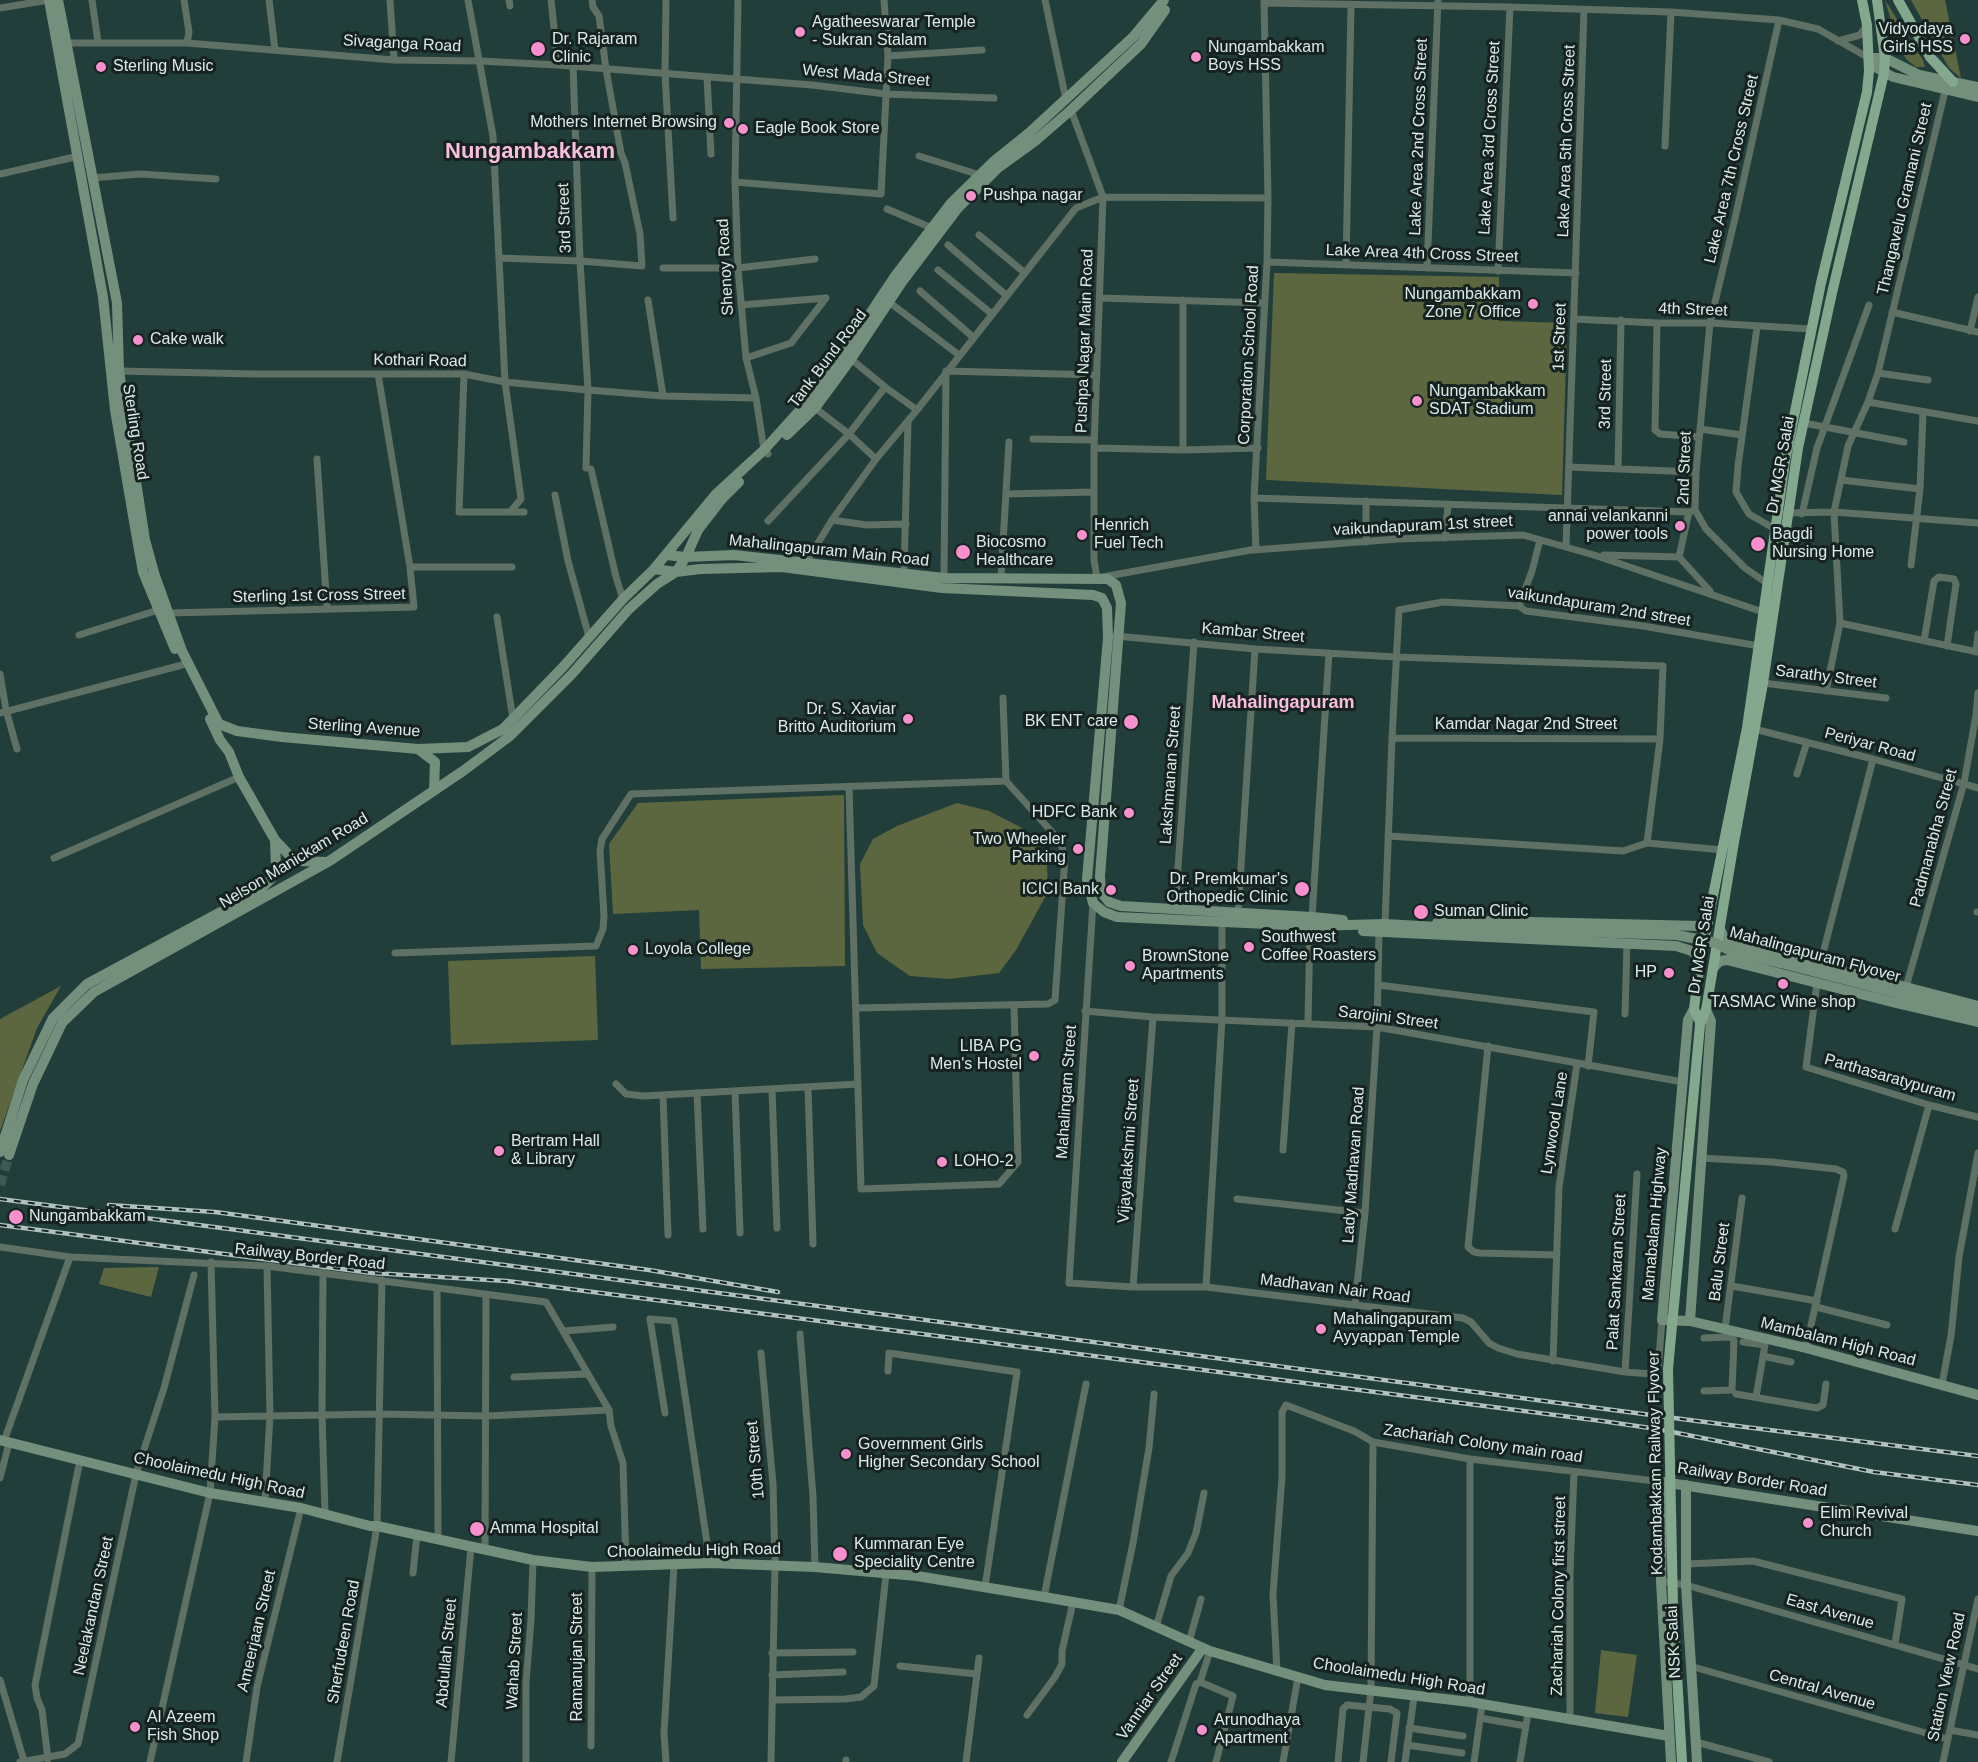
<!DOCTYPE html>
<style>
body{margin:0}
canvas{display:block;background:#223e3a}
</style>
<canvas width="1978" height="1762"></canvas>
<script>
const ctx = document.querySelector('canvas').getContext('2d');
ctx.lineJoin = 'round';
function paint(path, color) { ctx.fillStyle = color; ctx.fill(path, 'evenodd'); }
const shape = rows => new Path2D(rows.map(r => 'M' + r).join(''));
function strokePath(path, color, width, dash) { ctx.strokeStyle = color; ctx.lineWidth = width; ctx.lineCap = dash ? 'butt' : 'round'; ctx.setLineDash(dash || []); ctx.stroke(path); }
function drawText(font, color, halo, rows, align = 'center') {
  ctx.font = font + ' Arial,sans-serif'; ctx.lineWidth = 6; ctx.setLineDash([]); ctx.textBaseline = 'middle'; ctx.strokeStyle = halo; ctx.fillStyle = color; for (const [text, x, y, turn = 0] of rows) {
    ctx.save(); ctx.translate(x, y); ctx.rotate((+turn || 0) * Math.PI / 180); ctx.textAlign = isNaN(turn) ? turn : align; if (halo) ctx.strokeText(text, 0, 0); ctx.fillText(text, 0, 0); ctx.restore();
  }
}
const green = shape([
 [1885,0,1923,60,1925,67,1916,67,1906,59,1898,45],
 [1911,0,1945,0,1961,78,1949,68],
 [1274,273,1499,277,1499,321,1567,323,1562,495,1266,480],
 [844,795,845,966,701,969,699,910,613,914,609,844,638,803],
 [957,803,989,811,1022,828,1038,844,1047,864,1048,892,1016,950,999,973,949,979,910,976,877,953,863,925,860,864,873,839,897,826],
 [595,956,598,1040,451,1045,448,961],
 [61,986,37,1028,0,1131,0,1019],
 [159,1267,151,1297,99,1284,104,1268],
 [1601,1650,1637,1655,1628,1717,1595,1713]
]);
const secondaryTunnel = shape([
 [0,1185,9,1155]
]);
const street = shape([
 [92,0,98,42],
 [184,0,189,32,187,43],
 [269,0,275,50],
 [390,0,394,60],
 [468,0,493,136,505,382,521,499,510,512],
 [509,0,510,6],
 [551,0,558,65],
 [666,0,665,73,673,218],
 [738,0,735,182,738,268,746,358,756,398,764,450,768,454],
 [1045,0,1066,100],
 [1264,3,1510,7,1671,12,1779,20,1818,29,1869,58],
 [0,8,49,0],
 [1838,41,1860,35,1866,26],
 [63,43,187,43,394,60,480,61,558,65,812,85,886,94,994,98],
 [888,56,982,50],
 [573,66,580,261,588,390,586,468],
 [707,77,711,154],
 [1071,110,1103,197,1094,448,1094,560,1097,578,1256,549,1254,498,1267,262,1268,198,1264,0],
 [1665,146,1671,12],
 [919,156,980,175],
 [0,174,79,156],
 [92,178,140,174,216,179],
 [735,182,881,194,888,56,884,0],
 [887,209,932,228],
 [979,235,1025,273],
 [948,245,1007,296],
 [500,258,580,261,642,266,640,234,625,163,621,153,606,69,599,16,593,7,592,0],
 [1267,262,1576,273],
 [1346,265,1351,5],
 [663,268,738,268,815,259],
 [1427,268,1438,0],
 [938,270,992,314],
 [1498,271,1510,7],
 [920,291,973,337],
 [1100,298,1264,303],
 [648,300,663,396],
 [889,302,959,355],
 [741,305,826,298,791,343,746,358],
 [1892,312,1978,332],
 [1574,319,1657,323,1710,323,1812,329],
 [1657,323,1655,430,1660,434,1699,437],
 [1757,327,1738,466,1736,492,1749,514,1775,529],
 [1970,331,1978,297],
 [851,359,885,387,917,410],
 [119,371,255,374,464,374,505,382,588,390,663,396,756,398],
 [946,371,1097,375],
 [1878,373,1928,380],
 [464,374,459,512,524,512],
 [1868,402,1978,421],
 [815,408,849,434,876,459],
 [1804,423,1904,442],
 [1700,429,1742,435],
 [1033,439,1094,440],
 [1094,448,1183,450,1258,448],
 [1183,450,1183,300],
 [317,459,327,608],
 [1569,467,1696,472],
 [591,469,616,577,623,599],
 [1618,469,1621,320],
 [1841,480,1920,489],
 [1007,494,1093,492],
 [555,495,568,561,589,637],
 [1254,498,1689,512,1695,510],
 [1786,513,1834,512,1978,523],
 [1802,514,1817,448,1869,305],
 [832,520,867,525,906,524],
 [768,521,849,434,885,387],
 [1445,538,1448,504],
 [1366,542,1366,501],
 [1566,547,1584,10],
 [1254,550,1398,539,1523,535,1594,555,1763,612],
 [1604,555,1679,557,1710,591],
 [1679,557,1689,512],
 [807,561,832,520,876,459,917,410,1076,208,1103,197,1268,198],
 [1911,565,1920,489,1923,412],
 [410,567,512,567],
 [904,573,908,421],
 [1001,577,1009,442],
 [944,578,946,371],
 [1768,584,1745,568,1706,529,1695,510,1696,472,1710,323,1736,214,1779,20],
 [1519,606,1532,571,1540,540],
 [169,613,414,607,410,567,378,374],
 [497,617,513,719],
 [1840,623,1978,652],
 [79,635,158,610],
 [1116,636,1255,649,1396,657,1663,666,1660,739,1647,843],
 [1924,641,1934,581,1939,577,1954,579,1956,584,1947,646],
 [1976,652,1978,634],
 [0,674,6,710,17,749],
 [1763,683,1886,698],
 [1826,691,1840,623,1834,512,1848,446,1868,402,1878,373,1945,91],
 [0,713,182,665],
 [1754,729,1873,759,1978,788],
 [1392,738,1660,739],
 [1797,774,1807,742],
 [849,787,861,1189,999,1184,1018,1162,1014,1005],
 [1388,836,1623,851,1647,843,1723,850],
 [54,858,239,777],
 [1093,903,1069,1283,1133,1287,1206,1287,1463,1318,1471,1322,1489,1343,1498,1348,1517,1354,1625,1372,1652,1374,1656,1373,1658,1370,1662,1320],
 [1175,910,1194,642],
 [1977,912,1978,912],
 [1238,913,1255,649],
 [1312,917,1329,653],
 [1385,924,1392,738,1399,610,1443,602,1519,606,1526,611,1643,626,1759,646],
 [395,953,596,946,603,929,604,916,600,851,602,839,631,794,1006,781,1003,698],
 [1820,965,1873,759],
 [1817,983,1806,1067,1929,1105,1978,1117],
 [1378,985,1594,1012,1588,1066],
 [1906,987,1964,783,1976,715,1978,693],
 [856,1008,1048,1004,1055,1000,1065,857,1060,841,1006,781],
 [1085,1011,1153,1017,1377,1027,1683,1082],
 [1625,1014,1627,944],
 [1308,1023,1310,926],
 [1488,1046,1468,1247,1474,1252,1480,1253,1556,1255],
 [616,1084,626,1094,644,1096,858,1084],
 [808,1087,813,1244],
 [772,1089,777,1228],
 [735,1091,740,1233],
 [697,1093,703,1229],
 [663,1095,668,1235],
 [1283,1150,1292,1023],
 [1700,1158,1772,1162,1836,1169,1843,1172,1844,1176,1806,1348],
 [1237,1199,1365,1213],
 [1895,1229,1929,1105],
 [0,1247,70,1257,267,1266,546,1302,609,1410,611,1426,623,1463,626,1566],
 [323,1272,322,1415,325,1513],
 [1732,1286,1817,1301],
 [1133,1287,1153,1017],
 [1206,1287,1222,1019,1222,921],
 [437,1288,438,1540],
 [1355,1304,1365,1213,1377,1027,1379,932],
 [1816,1307,1887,1325],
 [1725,1329,1742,1198],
 [564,1331,613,1327],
 [800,1334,813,1496,815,1567],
 [1743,1342,1765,1345],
 [761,1353,773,1484,775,1565,771,1762],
 [1763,1356,1791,1362],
 [1553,1361,1559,1187,1577,1064],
 [888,1371,889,1353,1017,1372,985,1587],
 [1625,1372,1637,1174],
 [514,1377,588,1374],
 [1942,1384,1951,1336,1959,1257,1978,1153],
 [1704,1391,1732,1390,1734,1340,1730,1337,1704,1338],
 [1736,1394,1817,1408,1823,1405,1826,1384],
 [1756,1397,1766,1339],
 [665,1413,650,1319,674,1321,710,1563],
 [215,1417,378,1414,487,1416,609,1410],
 [4,1441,70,1257],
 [1470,1459,1470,1702],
 [0,1478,9,1443],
 [265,1501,270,1415,267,1266],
 [485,1550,486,1294],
 [1687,1564,1753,1561,1902,1599,1895,1644],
 [413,1573,417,1535],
 [1661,1581,1686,1585,1978,1669],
 [1044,1597,1086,1384],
 [1119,1610,1133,1543,1149,1448,1154,1394],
 [1156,1627,1171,1576,1188,1553,1196,1533,1204,1493],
 [1189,1642,1201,1599],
 [772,1653,853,1652],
 [900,1666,977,1674],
 [1690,1666,1947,1739],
 [1277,1671,1273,1594,1282,1477,1282,1412,1286,1405,1354,1431,1373,1442,1470,1459,1663,1482],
 [772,1675,843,1672],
 [0,1680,24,1761],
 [1200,1682,1210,1651],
 [772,1700,845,1699,861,1697,874,1686,886,1574],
 [1027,1715,1055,1677,1062,1664,1062,1651,1073,1602],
 [1480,1718,1526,1726],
 [1570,1721,1570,1572,1574,1472],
 [1409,1728,1463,1736],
 [1950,1730,1978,1735],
 [1696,1742,1769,1762],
 [1407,1745,1462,1753],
 [591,1746,592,1567],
 [48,1759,42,1710,37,1698,35,1685,80,1460],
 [20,1762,65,1754,78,1744,136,1474,164,1388,194,1275],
 [150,1762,210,1493,215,1417,211,1262],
 [246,1762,257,1687,301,1508],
 [337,1762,377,1526,382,1280],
 [451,1762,471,1547],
 [526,1762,526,1682,531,1620,533,1560],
 [666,1762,664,1733,674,1565],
 [846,1762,846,1760],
 [966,1762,979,1658],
 [1171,1762,1196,1684,1200,1682,1233,1696,1216,1762],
 [1283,1762,1298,1677],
 [1338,1762,1343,1709,1347,1705,1390,1709,1397,1713,1391,1762],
 [1363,1762,1371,1690,1373,1442],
 [1405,1762,1414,1697],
 [1474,1762,1482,1705],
 [1520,1762,1528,1713],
 [1943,1762,1978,1599]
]);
const secondary = shape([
 [49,0,103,297,115,410,136,533,143,572,175,649],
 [58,0,117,303,119,371,145,540,155,576,182,651,219,724,237,731,282,737,418,749,468,747,503,729,563,667,623,599,654,569,716,494,764,450,808,401,844,353,895,276,951,203,993,162,1029,133,1133,37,1164,0],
 [1869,58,1877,68,1893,77,1978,97],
 [1869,58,1885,58,1919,75,1978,87],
 [787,435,815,408,851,359,902,282,958,208,998,168,1034,142,1071,110,1141,44,1165,10],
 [666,555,686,557,734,555,944,578,1108,579,1116,585,1121,603,1100,876,1101,892,1109,902,1121,906,1312,917,1343,920],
 [654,569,676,572,700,569,782,567,942,588,1093,595,1102,598,1107,608,1108,638,1087,879,1093,903,1104,912,1117,917,1310,926,1385,924,1455,928],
 [210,719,220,740,229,752,239,777,275,840,291,857,298,861,326,862],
 [418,749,435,762,434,790],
 [1437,923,1444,920,1701,926,1708,923],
 [1720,929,1725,940,1978,1006],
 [1363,931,1676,946,1692,951,1700,960],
 [1781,963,1978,1014],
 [1714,967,1720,961,1727,960,1896,1003,1978,1022],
 [1694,1009,1688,1020,1662,1320,1690,1321,1806,1348,1978,1395],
 [0,1152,23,1080,53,1018,87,984,258,892,270,880,276,869,275,840],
 [9,1155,33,1084,62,1023,94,992,328,862,463,771,510,736,572,674,629,609,657,584,676,572,686,557,698,530,722,499,739,482],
 [1690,1321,1711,1021,1706,1010],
 [0,1440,210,1493,301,1508,370,1526,377,1526,533,1560,592,1567,710,1563,815,1567,917,1576,1044,1597,1119,1610,1210,1651,1325,1685,1470,1702,1669,1736],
 [1686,1485,1686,1585,1697,1762],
 [1122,1762,1202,1649],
 [1671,1762,1661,1581,1663,1482,1978,1531]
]);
const primary = shape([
 [1898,0,1930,57,1953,82],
 [1700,1022,1694,1009,1700,960,1747,728,1785,461,1821,283,1867,92,1869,71,1867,25,1862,0],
 [1700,1025,1706,1010,1733,848,1763,683,1798,448,1832,293,1884,73,1885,58,1877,0]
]);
const rail = shape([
 [0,1199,1697,1421,1978,1456],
 [109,1205,215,1212,649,1270,778,1292],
 [0,1225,372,1273,507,1281,1602,1421,1657,1429,1874,1472,1978,1485]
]);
const secondaryBridge = shape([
 [1455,928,1677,935,1716,943,1732,952,1781,963]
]);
const primaryBridge = shape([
 [1682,1762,1673,1605,1668,1369,1700,1025]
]);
const markers = [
 [800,32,6,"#f790cd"],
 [1965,39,6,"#f790cd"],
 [538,49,8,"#f790cd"],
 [1196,57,6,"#f790cd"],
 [101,67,6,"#f790cd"],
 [729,123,6,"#f790cd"],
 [743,129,6,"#f790cd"],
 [971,196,6,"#f790cd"],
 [1533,304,6,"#f790cd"],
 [138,340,6,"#f790cd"],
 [1417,401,6,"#f790cd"],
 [1680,526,6,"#f790cd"],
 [1082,535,6,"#f790cd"],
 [1758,544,8,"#f790cd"],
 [963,552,8,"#f790cd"],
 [908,719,6,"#f790cd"],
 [1131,722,8,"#f790cd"],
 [1129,813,6,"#f790cd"],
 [1078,849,6,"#f790cd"],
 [1302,889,8,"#f790cd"],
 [1111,890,6,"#f790cd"],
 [1421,912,8,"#f790cd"],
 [1249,947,6,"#f790cd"],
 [633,950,6,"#f790cd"],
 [1130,966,6,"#f790cd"],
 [1669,973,6,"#f790cd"],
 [1783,984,6,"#f790cd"],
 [1034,1056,6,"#f790cd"],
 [499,1151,6,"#f790cd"],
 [942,1162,6,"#f790cd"],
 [16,1217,8,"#f790cd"],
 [1321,1329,6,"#f790cd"],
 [846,1454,6,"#f790cd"],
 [1808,1523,6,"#f790cd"],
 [477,1529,8,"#f790cd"],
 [840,1554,8,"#f790cd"],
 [135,1727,6,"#f790cd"],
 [1202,1730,6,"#f790cd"]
];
const poiNames = [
 ["Agatheeswarar Temple",812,23],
 ["- Sukran Stalam",812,41],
 ["Vidyodaya",1953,30,"right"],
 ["Girls HSS",1953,48,"right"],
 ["Dr. Rajaram",552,40],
 ["Clinic",552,58],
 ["Nungambakkam",1208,48],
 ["Boys HSS",1208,66],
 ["Sterling Music",113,67],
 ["Mothers Internet Browsing",717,123,"right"],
 ["Eagle Book Store",755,129],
 ["Pushpa nagar",983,196],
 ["Nungambakkam",1521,295,"right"],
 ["Zone 7 Office",1521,313,"right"],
 ["Cake walk",150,340],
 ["Nungambakkam",1429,392],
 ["SDAT Stadium",1429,410],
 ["annai velankanni",1668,517,"right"],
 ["power tools",1668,535,"right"],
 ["Henrich",1094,526],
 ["Fuel Tech",1094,544],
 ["Bagdi",1772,535],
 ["Nursing Home",1772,553],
 ["Biocosmo",976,543],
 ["Healthcare",976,561],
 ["Dr. S. Xaviar",896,710,"right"],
 ["Britto Auditorium",896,728,"right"],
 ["BK ENT care",1118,722,"right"],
 ["HDFC Bank",1117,813,"right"],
 ["Two Wheeler",1066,840,"right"],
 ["Parking",1066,858,"right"],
 ["Dr. Premkumar's",1288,880,"right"],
 ["Orthopedic Clinic",1288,898,"right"],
 ["ICICI Bank",1099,890,"right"],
 ["Suman Clinic",1434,912],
 ["Southwest",1261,938],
 ["Coffee Roasters",1261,956],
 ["Loyola College",645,950],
 ["BrownStone",1142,957],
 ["Apartments",1142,975],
 ["HP",1657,973,"right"],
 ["TASMAC Wine shop",1783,1003,"center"],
 ["LIBA PG",1022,1047,"right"],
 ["Men's Hostel",1022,1065,"right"],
 ["Bertram Hall",511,1142],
 ["& Library",511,1160],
 ["LOHO-2",954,1162],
 ["Nungambakkam",29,1217],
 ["Mahalingapuram",1333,1320],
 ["Ayyappan Temple",1333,1338],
 ["Government Girls",858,1445],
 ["Higher Secondary School",858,1463],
 ["Elim Revival",1820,1514],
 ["Church",1820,1532],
 ["Amma Hospital",490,1529],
 ["Kummaran Eye",854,1545],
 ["Speciality Centre",854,1563],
 ["Al Azeem",147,1718],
 ["Fish Shop",147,1736],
 ["Arunodhaya",1214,1721],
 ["Apartment",1214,1739]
];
const streetNames = [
 ["Sivaganga Road",402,44,3],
 ["West Mada Street",866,76,5],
 ["Lake Area 2nd Cross Street",1419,137,-88],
 ["Lake Area 3rd Cross Street",1490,138,-87],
 ["Lake Area 5th Cross Street",1567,141,-88],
 ["Lake Area 7th Cross Street",1732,169,-77],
 ["Thangavelu Gramani Street",1905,199,-77],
 ["3rd Street",565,218,-92],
 ["Lake Area 4th Cross Street",1422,254,2],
 ["Shenoy Road",726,267,-93],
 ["4th Street",1693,310,2],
 ["1st Street",1560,337,-88],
 ["Pushpa Nagar Main Road",1085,341,-88],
 ["Corporation School Road",1249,355,-87],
 ["Tank Bund Road",828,359,-53],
 ["Kothari Road",420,361,1],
 ["3rd Street",1606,394,-89],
 ["Sterling Road",135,432,81],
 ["Dr MGR Salai",1781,465,-80],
 ["2nd Street",1685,468,-88],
 ["vaikundapuram 1st street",1423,526,-3],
 ["Mahalingapuram Main Road",829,551,6],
 ["Sterling 1st Cross Street",319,596,-1],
 ["vaikundapuram 2nd street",1599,607,9],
 ["Kambar Street",1253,633,5],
 ["Sarathy Street",1826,677,7],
 ["Kamdar Nagar 2nd Street",1526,725],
 ["Sterling Avenue",364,728,4],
 ["Periyar Road",1870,745,15],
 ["Lakshmanan Street",1171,775,-86],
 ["Padmanabha Street",1934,838,-75],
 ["Nelson Manickam Road",294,861,-31],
 ["Dr MGR Salai",1702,945,-81],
 ["Mahalingapuram Flyover",1815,955,15],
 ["Sarojini Street",1388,1018,7],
 ["Parthasaratypuram",1890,1078,16],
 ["Mahalingam Street",1067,1092,-86],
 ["Lynwood Lane",1555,1123,-81],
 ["Vijayalakshmi Street",1129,1151,-86],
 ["Lady Madhavan Road",1354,1165,-86],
 ["Mamabalam Highway",1655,1224,-85],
 ["Railway Border Road",310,1257,6],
 ["Balu Street",1720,1262,-83],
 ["Palat Sankaran Street",1617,1272,-87],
 ["Madhavan Nair Road",1335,1289,7],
 ["Mambalam High Road",1838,1342,14],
 ["Zachariah Colony main road",1483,1444,8],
 ["10th Street",756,1460,-95],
 ["Kodambakkam Railway Flyover",1656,1463,-91],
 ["Choolaimedu High Road",219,1476,12],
 ["Railway Border Road",1752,1480,9],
 ["Choolaimedu High Road",694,1551,-1],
 ["Zachariah Colony first street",1559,1596,-89],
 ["Neelakandan Street",94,1606,-78],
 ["East Avenue",1830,1612,16],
 ["Ameerjaan Street",257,1631,-77],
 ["Sherfudeen Road",344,1642,-80],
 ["NSK Salai",1674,1642,-93],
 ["Abdullah Street",447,1653,-85],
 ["Ramanujan Street",578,1657,-90],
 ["Wahab Street",515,1661,-87],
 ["Choolaimedu High Road",1399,1677,9],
 ["Station View Road",1947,1677,-78],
 ["Central Avenue",1822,1690,16],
 ["Vanniar Street",1150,1697,-55]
];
const neighbourhoodNames = [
 ["Mahalingapuram",1283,703]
];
const districtNames = [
 ["Nungambakkam",530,152]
];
paint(green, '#5c673f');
strokePath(secondaryTunnel, '#3e5854', 10, [10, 5]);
strokePath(street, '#5f7064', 7);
strokePath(secondary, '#74907c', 10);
strokePath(primary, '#84a88e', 10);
strokePath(rail, '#afc2bf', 4.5);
strokePath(rail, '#162220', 2, [7]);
strokePath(secondaryBridge, '#74907c', 10);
strokePath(primaryBridge, '#84a88e', 10);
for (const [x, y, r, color] of markers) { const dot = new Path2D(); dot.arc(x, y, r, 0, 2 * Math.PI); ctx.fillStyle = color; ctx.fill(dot); strokePath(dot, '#162220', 2); }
drawText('16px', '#dbebe8', '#162220', poiNames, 'left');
drawText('16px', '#dbebe8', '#162220', streetNames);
drawText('bold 18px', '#f9bdde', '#162220', neighbourhoodNames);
drawText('bold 22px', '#f9bdde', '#162220', districtNames);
</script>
